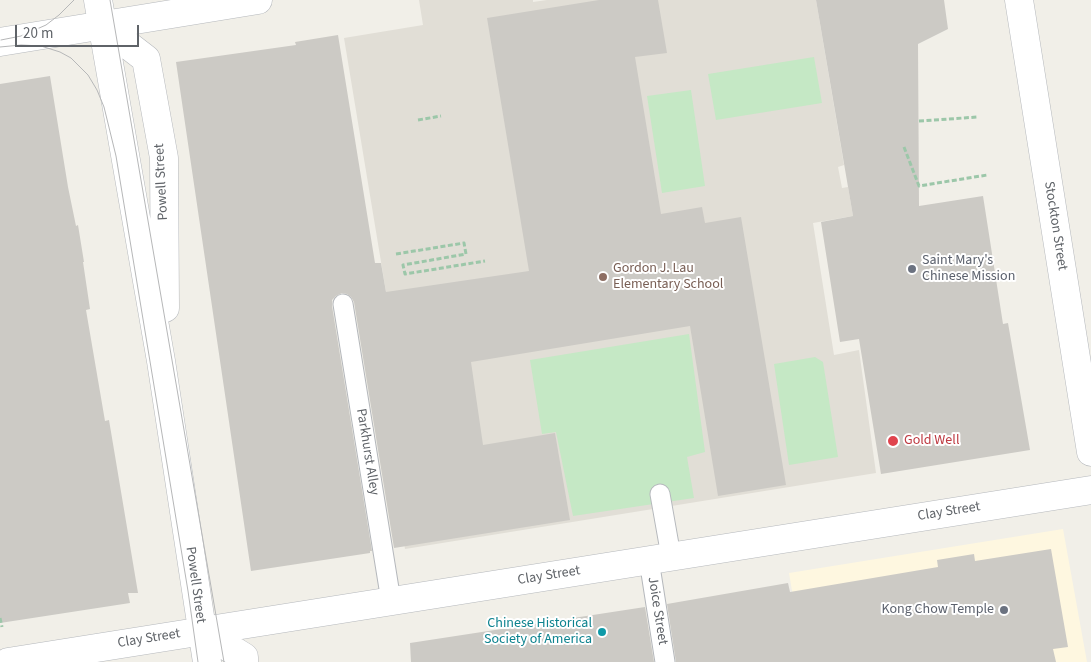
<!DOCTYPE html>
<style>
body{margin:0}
#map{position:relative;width:1091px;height:662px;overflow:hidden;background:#f1efe8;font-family:"Source Sans 3",sans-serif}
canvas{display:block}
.scale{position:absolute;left:15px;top:25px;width:124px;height:22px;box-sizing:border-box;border:2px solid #5f6368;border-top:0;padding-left:6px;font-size:15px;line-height:18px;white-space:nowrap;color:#5f6368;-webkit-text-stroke:4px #fff;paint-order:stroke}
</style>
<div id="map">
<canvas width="1091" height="662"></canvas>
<div class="scale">20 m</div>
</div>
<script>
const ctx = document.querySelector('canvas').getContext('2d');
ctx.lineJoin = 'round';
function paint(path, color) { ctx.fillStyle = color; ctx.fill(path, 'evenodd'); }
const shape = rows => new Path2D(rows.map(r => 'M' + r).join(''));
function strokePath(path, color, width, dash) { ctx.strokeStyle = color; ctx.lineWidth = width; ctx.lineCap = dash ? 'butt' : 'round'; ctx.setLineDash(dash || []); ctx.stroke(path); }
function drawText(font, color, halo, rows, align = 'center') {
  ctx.font = font + ' "Source Sans 3",sans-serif'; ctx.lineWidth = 4; ctx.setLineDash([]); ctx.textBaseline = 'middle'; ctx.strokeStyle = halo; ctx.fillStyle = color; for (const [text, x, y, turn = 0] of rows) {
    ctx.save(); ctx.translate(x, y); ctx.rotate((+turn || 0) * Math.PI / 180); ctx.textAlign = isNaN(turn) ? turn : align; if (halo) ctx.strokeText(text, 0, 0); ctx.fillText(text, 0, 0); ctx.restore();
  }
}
const commercial = shape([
 [1063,529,1087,662,804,662,789,573]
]);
const education = shape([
 [419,0,533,0,533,2,547,0,816,0,844,165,838,167,842,188,848,187,853,216,813,223,834,355,859,350,876,473,405,549,365,301,386,292,344,38,423,25]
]);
const green = shape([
 [814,57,822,103,716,120,708,74],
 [691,90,705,186,662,193,647,96],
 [689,334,705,452,687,457,694,498,573,516,556,432,542,434,530,360],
 [815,357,823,362,838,457,789,465,774,364]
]);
const building = shape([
 [599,0,658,0,667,53,635,57,661,214,702,207,705,223,741,217,786,485,718,496,690,326,471,362,483,445,555,433,570,520,394,548,354,302,351,297,347,294,342,293,336,296,332,300,332,306,372,551,370,551,370,553,251,571,176,62,296,45,295,42,338,35,375,263,381,263,386,292,529,271,487,18],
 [816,0,944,0,948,29,918,44,919,206,983,196,1003,324,1008,323,1030,450,881,474,859,339,840,342,821,222,853,216],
 [50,76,68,187,76,226,78,225,84,262,83,262,90,309,86,310,105,421,109,420,138,593,128,593,130,603,0,623,0,84],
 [1051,549,1068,647,1053,649,1056,662,676,662,667,604,788,583,790,592,938,567,937,560,974,554,975,561],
 [645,607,654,662,411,662,410,643]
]);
const path = shape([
 [418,120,441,116],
 [919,121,978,117],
 [904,147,919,186,987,175],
 [396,254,464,243,466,254,403,265,405,274,485,261],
 [0,618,2,627]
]);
const service = shape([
 [343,304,391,601],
 [660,494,671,556],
 [649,560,665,662]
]);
const minor = shape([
 [0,42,258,0]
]);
const tertiary = shape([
 [98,0,161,361,207,662],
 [1019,0,1091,452],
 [102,25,146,59,164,158,165,308],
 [202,631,244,657,244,662],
 [8,662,1091,490]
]);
const tram = shape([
 [110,0,224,662],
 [1,40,21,36,46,25,59,15,74,0],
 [0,47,21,45,41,46,60,52,71,58,88,75,97,90,104,107,116,156,188,591,198,662]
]);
const markers = [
 [912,269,5,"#6b7280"],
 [603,277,5,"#8d6e63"],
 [893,441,6,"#e0444e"],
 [1004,610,5,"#6b7280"],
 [602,632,5,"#0f9aa8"]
];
const streetNames = [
 ["Powell Street",162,182,-93],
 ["Stockton Street",1055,226,81],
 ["Parkhurst Alley",367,452,81],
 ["Clay Street",949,512,-9],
 ["Clay Street",549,576,-9],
 ["Powell Street",195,585,82],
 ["Joice Street",657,611,81],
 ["Clay Street",149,639,-9]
];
const worshipNames = [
 ["Saint Mary's",922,261],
 ["Chinese Mission",922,277],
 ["Kong Chow Temple",994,610,"right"]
];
const educationNames = [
 ["Gordon J. Lau",613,269],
 ["Elementary School",613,285]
];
const healthNames = [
 ["Gold Well",904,441]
];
const cultureNames = [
 ["Chinese Historical",592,624],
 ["Society of America",592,640]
];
paint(commercial, '#fef7e0');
paint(education, '#e1ded6');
paint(green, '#c5e8c5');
paint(building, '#cccac5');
strokePath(service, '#b5b8bc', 21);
strokePath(minor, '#b5b8bc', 29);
strokePath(tertiary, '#b5b8bc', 29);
strokePath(path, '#9cc7a9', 3, [5, 2.5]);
strokePath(service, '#fff', 19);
strokePath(minor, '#fff', 28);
strokePath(tertiary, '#fff', 28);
strokePath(tram, '#b6b7b8', 1);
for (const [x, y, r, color] of markers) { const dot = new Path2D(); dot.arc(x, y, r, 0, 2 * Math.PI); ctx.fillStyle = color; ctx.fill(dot); strokePath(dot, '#fff', 2); }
drawText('14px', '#5f6368', '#fff', streetNames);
drawText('14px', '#5b616d', '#fff', worshipNames, 'left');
drawText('14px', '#785e54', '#fff', educationNames, 'left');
drawText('14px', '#be3a42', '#fff', healthNames, 'left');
drawText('14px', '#0d838f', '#fff', cultureNames, 'right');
</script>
